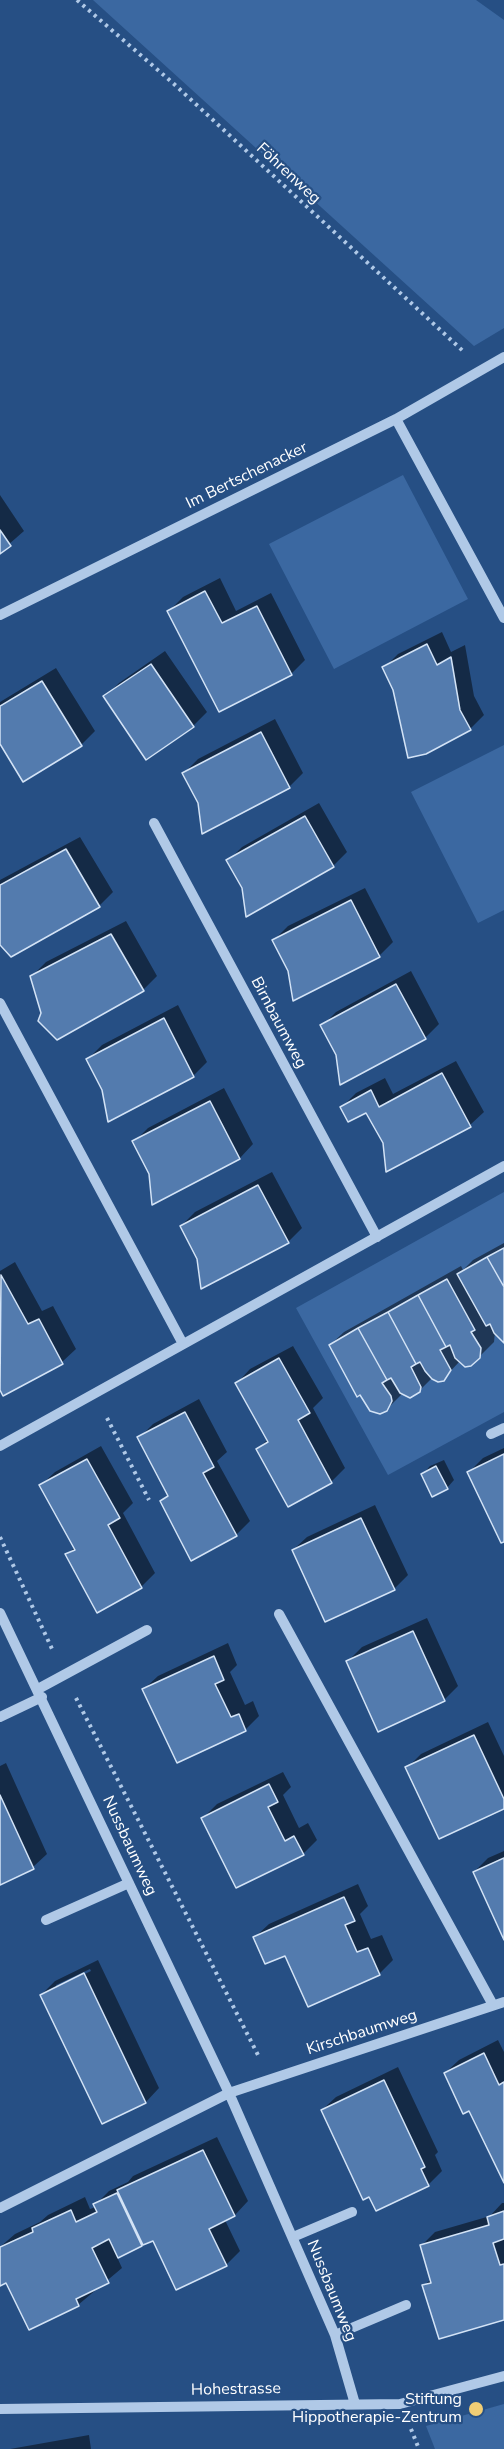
<!DOCTYPE html>
<meta charset="utf-8">
<style>
body{margin:0}
canvas{display:block;background:#264f84}
</style>
<canvas width="504" height="2449"></canvas>
<script>
const ctx = document.querySelector('canvas').getContext('2d');
ctx.lineJoin = 'round';
function paint(path, color) { ctx.fillStyle = color; ctx.fill(path, 'evenodd'); }
const shape = rows => new Path2D(rows.map(r => 'M' + r).join(''));
function strokePath(path, color, width, dash) { ctx.strokeStyle = color; ctx.lineWidth = width; ctx.lineCap = dash ? 'butt' : 'round'; ctx.setLineDash(dash || []); ctx.stroke(path); }
function drawText(font, color, halo, rows, align = 'center') {
  ctx.font = font + ' "Nunito Sans",sans-serif'; ctx.lineWidth = 4.5; ctx.setLineDash([]); ctx.textBaseline = 'middle'; ctx.strokeStyle = halo; ctx.fillStyle = color; for (const [text, x, y, turn = 0] of rows) {
    ctx.save(); ctx.translate(x, y); ctx.rotate((+turn || 0) * Math.PI / 180); ctx.textAlign = isNaN(turn) ? turn : align; if (halo) ctx.strokeText(text, 0, 0); ctx.fillText(text, 0, 0); ctx.restore();
  }
}
const green = shape([
 [93,0,476,0,504,20,504,328,474,346],
 [403,475,468,599,334,669,269,544],
 [504,745,504,910,478,923,411,792],
 [504,1192,504,1412,388,1475,296,1308],
 [504,2404,504,2449,435,2449,426,2426]
]);
const shadow = shape([
 [0,495,24,531,0,552],
 [220,578,236,611,271,593,305,660,291,674,169,611,183,597],
 [442,632,451,652,465,645,474,696,484,715,470,729,394,689,384,668,398,654],
 [165,651,207,712,193,726,105,697,119,683],
 [56,668,95,731,81,745,0,741,0,702],
 [275,719,303,773,289,787,199,803,184,773,198,759],
 [319,803,347,852,333,866,243,888,228,861,242,847],
 [80,837,113,892,99,906,0,943,0,880],
 [365,888,393,942,379,956,289,970,274,940,288,926],
 [126,921,157,976,143,990,43,1013,32,976,46,962],
 [411,971,439,1024,425,1038,337,1055,322,1026,336,1012],
 [178,1005,207,1062,193,1076,103,1090,88,1059,102,1045],
 [456,1061,484,1112,470,1125,385,1142,367,1111,342,1107,356,1093,385,1078,393,1094],
 [224,1088,253,1144,240,1158,154,1203,151,1174,134,1142,148,1128],
 [272,1172,302,1228,288,1242,199,1259,181,1226,195,1212],
 [504,1243,504,1341,495,1332,494,1342,474,1362,460,1361,443,1379,433,1377,419,1391,403,1393,386,1410,330,1345,344,1332,461,1266,463,1270,473,1260],
 [15,1262,42,1311,53,1306,76,1349,62,1362,4,1394,0,1387,0,1271],
 [293,1346,323,1398,313,1408,345,1468,331,1482,289,1505,258,1449,268,1439,237,1383,250,1369],
 [199,1399,227,1452,217,1461,250,1521,236,1535,161,1501,169,1494,139,1438,153,1424],
 [101,1446,133,1503,123,1513,155,1573,141,1587,67,1555,75,1547,41,1485,55,1472],
 [504,1448,504,1540,469,1472,483,1458],
 [444,1460,454,1480,447,1488,423,1474,430,1466],
 [375,1505,408,1575,394,1589,293,1550,307,1537],
 [427,1618,458,1686,444,1700,348,1661,362,1647],
 [228,1643,237,1665,230,1672,245,1705,253,1701,259,1716,245,1730,144,1689,158,1676],
 [488,1722,504,1756,504,1807,407,1768,421,1754],
 [6,1763,47,1854,33,1867,0,1883,0,1766],
 [283,1772,291,1787,283,1795,299,1828,308,1823,317,1840,303,1854,203,1818,217,1804],
 [504,1851,504,1937,474,1872,488,1858],
 [358,1884,368,1906,360,1914,371,1939,382,1935,393,1960,379,1974,286,1954,255,1937,269,1924],
 [98,1960,159,2088,146,2102,103,2122,41,1995,55,1981],
 [90,1969,91,1971,56,1988,56,1985],
 [498,2040,504,2052,504,2179,470,2109,445,2073,459,2060],
 [398,2067,438,2152,435,2155,442,2171,428,2185,322,2110,336,2097],
 [217,2137,248,2201,235,2215,225,2220,240,2251,226,2265,153,2239,117,2257,122,2268,78,2305,7,2281,0,2284,0,2247,15,2234,40,2222,48,2215,85,2197,90,2209,96,2207,95,2205,109,2191,128,2182,133,2176],
 [502,2203,504,2203,504,2319,424,2286,431,2279,421,2246,435,2232,490,2216],
 [89,2435,91,2449,10,2449]
]);
const building = shape([
 [0,530,11,546,0,554,0,530],
 [205,591,222,623,257,606,292,675,219,712,167,611,205,591],
 [427,644,437,665,451,657,460,710,471,730,426,754,408,758,393,690,382,667,427,644],
 [151,664,194,727,146,760,103,696,151,664],
 [42,681,82,746,23,782,0,744,0,706,42,681],
 [261,732,290,788,202,834,198,803,182,773,261,732],
 [305,816,334,867,246,917,242,888,226,860,305,816],
 [66,849,100,907,11,957,0,945,0,885,66,849],
 [351,900,380,957,293,1001,288,971,272,940,351,900],
 [111,934,144,991,57,1040,38,1021,41,1013,30,976,111,934],
 [396,984,426,1039,340,1085,336,1055,320,1025,396,984],
 [164,1018,194,1077,108,1122,102,1090,86,1059,164,1018],
 [442,1073,471,1127,386,1172,383,1143,366,1113,348,1122,340,1107,371,1090,379,1107,442,1073],
 [210,1101,240,1159,152,1205,149,1174,132,1141,210,1101],
 [258,1185,289,1243,201,1289,197,1259,180,1226,258,1185],
 [504,1248,504,1287,487,1257,504,1248],
 [487,1257,504,1287,504,1343,494,1333,490,1324,486,1326,457,1274,487,1257],
 [1,1275,28,1324,39,1319,63,1364,3,1396,0,1390,1,1275],
 [447,1279,475,1330,471,1332,481,1348,480,1358,471,1366,465,1367,455,1358,450,1345,446,1347,418,1295,447,1279],
 [418,1295,446,1347,440,1350,451,1370,444,1381,438,1382,432,1379,425,1371,420,1362,416,1364,388,1312,418,1295],
 [388,1312,416,1364,411,1367,421,1387,420,1392,410,1398,400,1393,391,1378,387,1380,358,1328,388,1312],
 [358,1328,387,1380,382,1383,391,1396,392,1401,387,1411,380,1414,370,1411,360,1395,357,1397,329,1345,358,1328],
 [279,1358,310,1413,298,1420,332,1483,288,1507,256,1449,268,1442,235,1383,279,1358],
 [185,1412,214,1467,203,1473,237,1536,191,1561,160,1501,168,1496,137,1437,185,1412],
 [504,1454,504,1542,501,1543,467,1472,504,1454],
 [87,1459,120,1518,108,1525,142,1588,97,1613,65,1554,75,1550,39,1485,87,1459],
 [436,1466,448,1489,432,1497,421,1474,436,1466],
 [361,1518,395,1590,325,1622,292,1550,361,1518],
 [413,1631,445,1701,378,1732,346,1661,413,1631],
 [214,1656,224,1680,215,1684,231,1717,239,1714,246,1731,177,1763,142,1689,214,1656],
 [474,1735,504,1799,504,1809,439,1839,405,1767,474,1735],
 [269,1784,278,1802,268,1807,285,1841,294,1836,304,1855,236,1888,201,1818,269,1784],
 [0,1795,34,1869,0,1885,0,1795],
 [504,1858,504,1940,473,1872,504,1858],
 [344,1897,355,1921,345,1925,357,1952,368,1948,380,1975,308,2007,285,1956,265,1964,253,1937,344,1897],
 [84,1973,146,2103,102,2124,40,1995,84,1973],
 [484,2053,499,2085,504,2082,504,2183,469,2111,463,2114,444,2073,484,2053],
 [384,2080,425,2167,421,2169,429,2186,376,2211,369,2197,363,2200,321,2110,384,2080],
 [203,2150,235,2216,209,2229,227,2266,176,2290,153,2241,143,2245,117,2190,203,2150],
 [117,2193,142,2246,118,2258,109,2239,92,2248,109,2283,76,2299,79,2306,29,2330,6,2283,0,2286,0,2247,33,2232,32,2228,71,2210,76,2222,97,2212,93,2204,117,2193],
 [504,2211,504,2239,493,2243,500,2265,504,2264,504,2320,439,2339,422,2285,431,2283,420,2245,489,2225,487,2217,504,2211]
]);
const path = shape([
 [77,0,174,84,463,351],
 [107,1418,149,1500],
 [0,1537,53,1651],
 [76,1698,258,2055],
 [411,2429,419,2449]
]);
const minor = shape([
 [396,419,504,618],
 [0,615,396,419,504,357],
 [154,823,377,1237],
 [0,1003,183,1344],
 [491,1434,504,1428],
 [0,1446,504,1166],
 [0,1613,229,2093,335,2335,355,2404],
 [279,1614,493,2005],
 [38,1689,147,1630],
 [0,1717,42,1697],
 [46,1920,129,1883],
 [0,2208,229,2093,504,2002],
 [293,2237,352,2212],
 [335,2335,406,2305],
 [0,2409,400,2404,504,2376]
]);
const markers = [
 [476,2409,8,"#f0cd75"]
];
const streetNames = [
 ["Föhrenweg",288,174,43],
 ["Im Bertschenacker",247,476,-26],
 ["Birnbaumweg",278,1023,62],
 ["Nussbaumweg",129,1846,65],
 ["Kirschbaumweg",362,2033,-18],
 ["Nussbaumweg",331,2291,68],
 ["Hohestrasse",236,2390,-1]
];
const poiNames = [
 ["Stiftung",462,2400],
 ["Hippotherapie-Zentrum",462,2418]
];
paint(green, '#3b68a1');
paint(shadow, '#0007');
paint(building, '#537bae');
strokePath(building, '#d3e3f6', 1.5);
strokePath(path, '#b0c9e7', 4, [3, 4.5]);
strokePath(minor, '#b0c9e7', 10);
for (const [x, y, r, color] of markers) { const dot = new Path2D(); dot.arc(x, y, r, 0, 2 * Math.PI); ctx.fillStyle = color; ctx.fill(dot); strokePath(dot, '#264f84', 2); }
drawText('16px', '#fff', '#264f84', streetNames);
drawText('16px', '#fff', '#264f84', poiNames, 'right');
</script>
